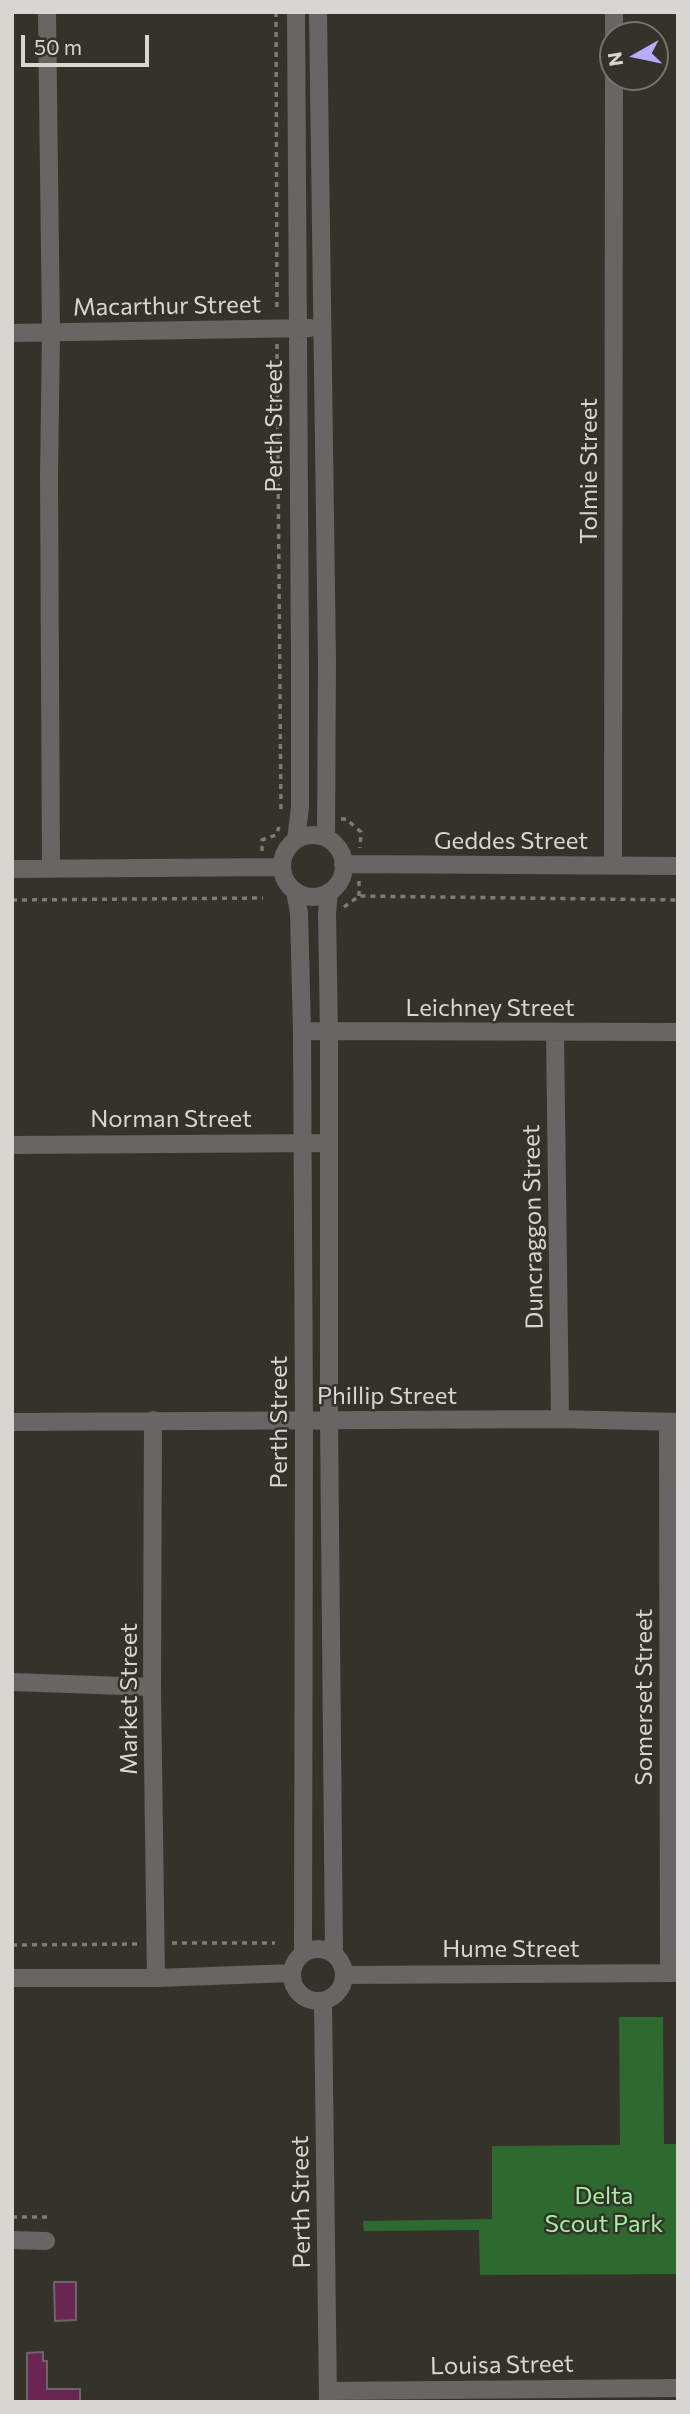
<!DOCTYPE html>
<style>
body{margin:0}
#map{position:relative;width:690px;height:2414px;overflow:hidden;background:#34322b;font-family:Commissioner,sans-serif}
canvas{display:block}
.frame{position:absolute;inset:0;border:14px solid #d7d6d2;pointer-events:none}
.north{position:absolute;left:599px;top:21px;width:70px;height:70px;box-sizing:border-box;background:#34322b;border:2px solid #75746e;border-radius:50%;rotate:261deg;font-size:19px;font-weight:700;line-height:28px;text-align:center;color:#d7d6d2}
.north::after{content:'';display:block;margin:auto;width:24px;height:32px;background:#b8abf7;clip-path:polygon(50% 0,100% 100%,50% 72%,0 100%)}
.scale{position:absolute;left:21px;top:35px;width:128px;height:32px;box-sizing:border-box;border:4px solid #d7d6d2;border-top:0;padding-left:9px;font-size:21px;line-height:24px;white-space:nowrap;color:#d7d6d2;-webkit-text-stroke:5px #34322b;paint-order:stroke}
</style>
<div id="map">
<canvas width="690" height="2414"></canvas>
<div class="frame"></div>
<div class="north">N</div>
<div class="scale">50 m</div>
</div>
<script>
const ctx = document.querySelector('canvas').getContext('2d');
ctx.lineJoin = 'round';
function paint(path, color) { ctx.fillStyle = color; ctx.fill(path, 'evenodd'); }
const shape = rows => new Path2D(rows.map(r => 'M' + r).join(''));
function strokePath(path, color, width, dash) { ctx.strokeStyle = color; ctx.lineWidth = width; ctx.lineCap = dash ? 'butt' : 'round'; ctx.setLineDash(dash || []); ctx.stroke(path); }
function drawText(font, color, halo, rows, align = 'center') {
  ctx.font = font + ' Commissioner,sans-serif'; ctx.lineWidth = 5; ctx.setLineDash([]); ctx.textBaseline = 'middle'; ctx.strokeStyle = halo; ctx.fillStyle = color; for (const [text, x, y, turn = 0] of rows) {
    ctx.save(); ctx.translate(x, y); ctx.rotate((+turn || 0) * Math.PI / 180); ctx.textAlign = isNaN(turn) ? turn : align; if (halo) ctx.strokeText(text, 0, 0); ctx.fillText(text, 0, 0); ctx.restore();
  }
}
const green = shape([
 [619,2017,663,2017,664,2144,678,2144,678,2274,480,2275,479,2230,364,2231,363,2221,492,2219,492,2146,620,2145]
]);
const building = shape([
 [54,2282,76,2282,76,2320,55,2321,54,2282],
 [43,2352,43,2361,47,2361,47,2389,80,2389,80,2402,27,2402,27,2353,43,2352]
]);
const path = shape([
 [276,12,277,312],
 [277,344,281,809],
 [341,819,346,819,361,832,360,848],
 [262,851,262,840,276,835,279,827],
 [359,896,359,880],
 [12,900,263,898],
 [344,907,359,896,678,900],
 [172,1943,275,1943],
 [12,1945,140,1944],
 [12,2217,50,2217]
]);
const minor = shape([
 [47,12,51,332,49,476,51,869],
 [318,12,327,661,326,838],
 [614,35,614,12],
 [12,333,310,328],
 '282 866a31 31 0 1 1 62 0a31 31 0 1 1-62 0Z',
 [296,840,300,807,300,661,296,12],
 [343,864,678,866],
 [613,866,614,77],
 [12,869,282,867],
 [295,891,299,913,302,1031,304,1422,303,1953],
 [329,892,327,913,329,1032,329,1421,334,1953],
 [302,1031,678,1032],
 [555,1033,560,1419],
 [12,1145,329,1143],
 [153,1420,152,1687,156,1978],
 [12,1422,560,1419,678,1422],
 [668,1422,669,1973],
 [12,1682,152,1687],
 '292 1975a26 26 0 1 1 52 0a26 26 0 1 1-52 0Z',
 [345,1975,678,1973],
 [12,1978,156,1978,292,1973],
 [323,2001,328,2402],
 [12,2240,46,2241],
 [328,2391,678,2388]
]);
const streetNames = [
 ["Macarthur Street",167,306,-1],
 ["Perth Street",274,426,-90],
 ["Tolmie Street",589,471,-90],
 ["Geddes Street",511,841],
 ["Leichney Street",490,1008],
 ["Norman Street",171,1119],
 ["Duncraggon Street",533,1227,-91],
 ["Phillip Street",387,1396],
 ["Perth Street",279,1422,-90],
 ["Somerset Street",644,1697,-90],
 ["Market Street",129,1699,-90],
 ["Hume Street",511,1949],
 ["Perth Street",301,2202,-91],
 ["Louisa Street",502,2365,-1]
];
const parkNames = [
 ["Delta",604,2196],
 ["Scout Park",604,2224]
];
paint(green, '#2e692f');
paint(building, '#6a2552');
strokePath(building, '#6d6569', 2);
strokePath(path, '#7c7b75', 3.5, [5, 5]);
strokePath(minor, '#696564', 18);
drawText('24px', '#d7d6d2', '#34322b', streetNames);
drawText('24px', '#a0f49e', '#34322b', parkNames);
</script>
